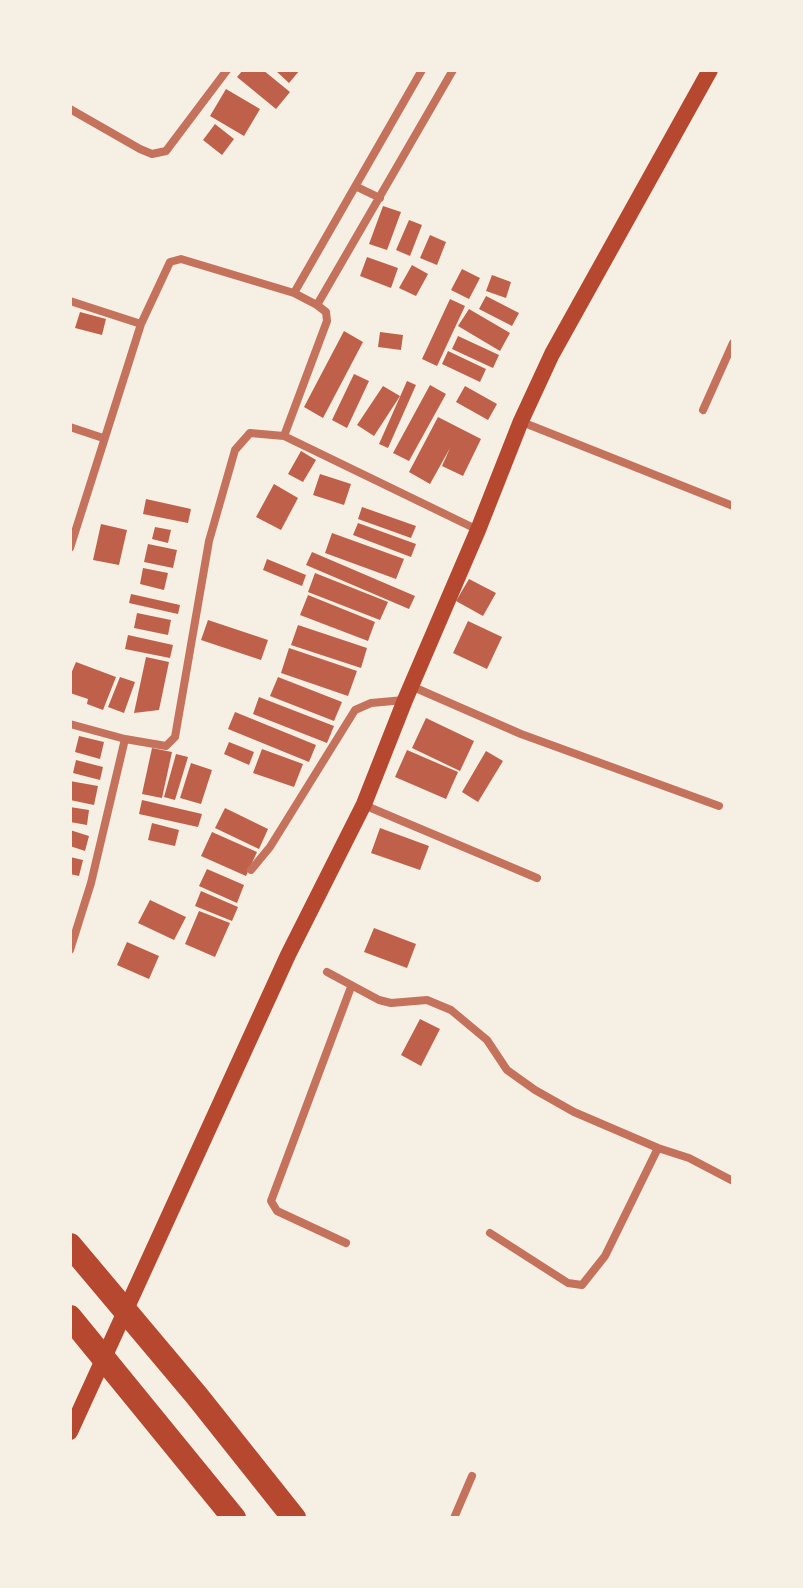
<!DOCTYPE html>
<style>
body{margin:0}
#map{position:relative;width:803px;height:1588px;overflow:hidden;background:#f6efe4;font-family:Georgia,serif}
canvas{display:block}
.frame{position:absolute;inset:0;border:72px solid #f6efe4;pointer-events:none}
</style>
<div id="map">
<canvas width="803" height="1588"></canvas>
<div class="frame"></div>
</div>
<script>
const ctx = document.querySelector('canvas').getContext('2d');
ctx.lineJoin = 'round';
function paint(path, color) { ctx.fillStyle = color; ctx.fill(path, 'evenodd'); }
const shape = rows => new Path2D(rows.map(r => 'M' + r).join(''));
function strokePath(path, color, width, dash) { ctx.strokeStyle = color; ctx.lineWidth = width; ctx.lineCap = dash ? 'butt' : 'round'; ctx.setLineDash(dash || []); ctx.stroke(path); }
const building = shape([
 [243,70,263,70,290,92,276,109,237,77],
 [275,70,300,70,289,83],
 [226,89,260,109,244,136,210,116],
 [215,124,234,139,222,155,203,140],
 [383,206,401,212,387,250,369,244],
 [409,220,422,225,410,256,396,250],
 [430,235,446,242,437,265,420,258],
 [367,257,398,268,391,288,360,276],
 [412,265,428,274,416,296,399,288],
 [462,269,480,278,469,299,451,290],
 [492,275,511,282,506,298,486,291],
 [486,296,519,313,512,326,479,309],
 [450,299,465,306,437,366,422,359],
 [469,309,510,333,500,351,458,326],
 [80,312,106,319,102,335,75,328],
 [344,331,363,342,323,418,304,407],
 [380,332,403,335,401,350,378,347],
 [458,336,499,355,493,368,452,349],
 [448,351,486,369,480,382,442,364],
 [354,374,369,381,347,428,332,420],
 [407,381,416,385,388,448,379,444],
 [430,385,446,394,409,461,393,453],
 [383,386,400,396,374,436,357,425],
 [465,386,497,404,488,420,456,402],
 [438,417,481,439,463,476,442,466,450,448,430,484,409,472],
 [301,451,316,460,303,482,288,474],
 [320,474,351,484,344,505,313,495],
 [274,484,298,498,281,530,256,517],
 [146,499,191,509,188,523,143,514],
 [362,507,416,526,411,538,358,519],
 [358,523,416,544,411,557,353,535],
 [101,524,127,530,119,565,93,560],
 [155,527,171,530,168,543,152,539],
 [332,533,404,559,396,579,325,553],
 [148,544,177,550,173,568,144,562],
 [312,552,415,596,409,609,306,565],
 [267,559,306,575,302,586,263,570],
 [143,568,168,573,164,590,140,584],
 [315,573,388,602,380,620,308,592],
 [469,579,496,593,483,616,456,601],
 [131,594,180,605,178,614,129,603],
 [308,595,375,622,368,641,300,615],
 [137,613,171,620,168,635,134,628],
 [208,620,268,640,261,660,201,640],
 [468,621,502,637,487,669,453,653],
 [298,625,367,648,361,668,291,645],
 [128,635,173,645,170,658,125,649],
 [289,648,357,671,348,696,281,673],
 [146,657,169,662,159,710,134,713],
 [76,662,116,677,103,710,87,704,88,699,70,693,70,676],
 [120,677,135,682,124,713,108,707],
 [278,677,342,702,334,721,270,696],
 [259,697,334,726,327,743,253,714],
 [235,712,316,745,309,762,228,729],
 [426,718,474,741,460,771,412,748],
 [79,736,104,742,100,759,75,752],
 [229,742,254,752,249,765,224,754],
 [152,748,172,752,162,798,142,794],
 [262,749,303,764,294,787,253,773],
 [407,750,458,772,446,799,395,777],
 [486,751,503,761,478,802,462,792],
 [176,754,188,757,175,800,164,797],
 [76,760,103,767,100,780,73,773],
 [191,763,212,770,201,804,180,798],
 [70,781,98,786,94,805,70,800],
 [142,800,202,814,198,827,139,814],
 [70,807,89,810,87,825,70,822],
 [225,808,268,829,259,849,215,828],
 [152,823,179,830,175,846,148,840],
 [380,828,429,846,420,870,371,853],
 [70,830,89,836,85,851,70,846],
 [212,832,257,852,246,876,201,856],
 [70,857,83,860,79,876,70,874],
 [207,869,244,885,237,903,199,886],
 [201,891,238,907,232,921,195,906],
 [150,900,186,917,174,940,138,923],
 [199,911,230,923,215,957,185,944],
 [374,928,416,944,407,968,364,952],
 [127,942,159,956,149,979,117,965],
 [420,1019,440,1029,421,1066,401,1055]
]);
const minor = shape([
 [70,109,140,149,152,154,166,151,227,70],
 [357,187,380,198],
 [294,293,422,70],
 [70,301,141,324],
 [317,305,453,70],
 [703,410,733,343],
 [522,422,733,506],
 [70,427,103,438],
 [284,436,478,530],
 [70,548,141,324,170,262,181,259,294,293,317,305,326,312,327,321,284,436,250,433,235,450,209,541,175,737,166,746,125,739],
 [411,686,521,734,719,806],
 [70,724,125,739,91,883,70,950],
 [364,805,537,878],
 [251,870,270,847,355,710,371,703,404,700],
 [327,972,379,1000,391,1003,427,1000,451,1010,487,1040,507,1070,535,1090,574,1112,658,1148,689,1158,733,1181],
 [490,1233,568,1283,582,1285,605,1256,658,1148],
 [346,1243,277,1211,271,1201,351,987],
 [454,1518,472,1476]
]);
const secondary = shape([
 [70,1432,288,955,364,804,405,700,478,530,521,421,552,354,710,70]
]);
const motorway = shape([
 [70,1245,197,1396,294,1518],
 [70,1317,234,1518]
]);
paint(building, '#bf614a');
strokePath(minor, '#c5725c', 8);
strokePath(secondary, '#b5482f', 16);
strokePath(motorway, '#b5482f', 24);
</script>
